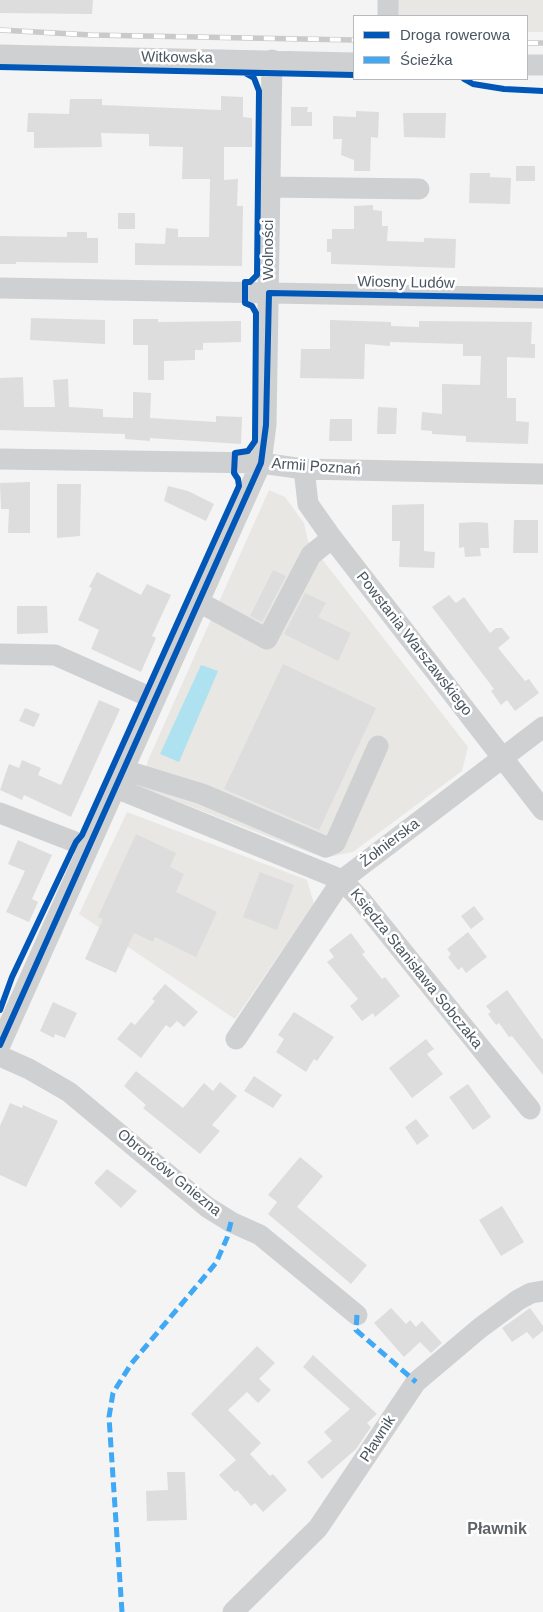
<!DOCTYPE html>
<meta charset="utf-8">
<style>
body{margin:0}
#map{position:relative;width:543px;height:1612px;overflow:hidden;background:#f4f4f4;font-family:Arial,sans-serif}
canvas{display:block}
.legend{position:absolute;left:353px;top:15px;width:175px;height:65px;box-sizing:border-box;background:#fff;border:1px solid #b7bbc0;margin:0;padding:6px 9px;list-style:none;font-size:15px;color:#4a5661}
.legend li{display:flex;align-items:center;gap:10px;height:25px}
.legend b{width:25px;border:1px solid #b7bbc0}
</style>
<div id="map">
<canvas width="543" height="1612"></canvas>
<ul class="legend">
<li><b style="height:6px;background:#0057b8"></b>Droga rowerowa</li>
<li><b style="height:6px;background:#3fa9f5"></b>Ścieżka</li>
</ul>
</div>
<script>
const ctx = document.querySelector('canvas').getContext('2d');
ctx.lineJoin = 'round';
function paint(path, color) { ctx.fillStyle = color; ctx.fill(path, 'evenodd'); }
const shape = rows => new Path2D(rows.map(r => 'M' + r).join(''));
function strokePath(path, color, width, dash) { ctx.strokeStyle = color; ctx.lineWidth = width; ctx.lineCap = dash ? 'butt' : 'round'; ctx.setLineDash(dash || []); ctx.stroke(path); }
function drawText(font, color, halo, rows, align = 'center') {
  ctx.font = font + ' Arial,sans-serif'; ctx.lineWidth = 5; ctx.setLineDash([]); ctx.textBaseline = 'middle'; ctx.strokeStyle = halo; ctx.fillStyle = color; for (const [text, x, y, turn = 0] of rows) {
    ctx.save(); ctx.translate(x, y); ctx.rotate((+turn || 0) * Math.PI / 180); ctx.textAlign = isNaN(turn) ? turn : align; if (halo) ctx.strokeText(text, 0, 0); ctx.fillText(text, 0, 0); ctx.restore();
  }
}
const commercial = shape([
 [397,0,543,0,543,32,527,32,527,16,396,16],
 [269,490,285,497,304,523,308,541,468,747,462,771,353,852,324,858,140,787,149,758],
 [127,812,307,880,314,904,235,1019,79,914]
]);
const water = shape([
 [201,665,218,671,179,762,160,754]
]);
const building = shape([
 [0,0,93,0,92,14,0,13],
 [221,96,243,97,243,117,252,118,252,147,224,147,224,180,238,179,237,206,243,206,242,266,135,265,135,243,165,244,166,228,178,229,178,237,209,237,210,179,182,179,183,147,149,146,149,134,101,133,102,147,34,148,34,132,27,132,28,113,69,114,70,99,102,99,102,105,221,110],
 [291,107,308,107,307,112,312,112,312,126,291,126],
 [356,111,379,112,378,138,371,137,370,171,354,171,354,160,341,155,342,139,333,139,333,116,356,117],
 [403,113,446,113,445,138,404,137],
 [516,166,535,166,535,181,516,181],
 [470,173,490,173,490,177,511,178,510,204,469,203],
 [373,205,373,210,382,211,382,226,388,226,387,241,424,242,424,238,456,239,455,268,331,264,331,252,327,252,327,239,332,239,332,229,354,229,354,206],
 [118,213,135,213,135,229,118,229],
 [67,232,87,232,87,238,98,238,98,263,16,262,16,264,0,264,0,236,67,237],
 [31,318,105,320,105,344,30,340],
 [133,319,158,319,158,322,241,321,241,342,203,343,203,350,195,350,195,360,164,361,164,380,148,380,148,345,133,345],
 [330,320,391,322,391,326,419,327,419,321,532,322,531,344,535,344,535,358,507,357,507,398,516,398,516,421,529,422,528,444,466,442,466,436,432,434,432,431,421,430,422,412,442,414,442,384,480,385,481,356,463,356,463,344,390,342,390,346,365,344,364,379,300,378,301,349,330,349],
 [23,377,24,407,55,407,53,380,68,379,69,407,103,409,103,417,133,418,133,392,151,393,150,418,216,422,216,416,242,417,241,444,150,438,150,441,125,439,125,434,0,430,0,378],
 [378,407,397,408,396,434,377,434],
 [330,419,352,419,352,441,329,441],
 [30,482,30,533,8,533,9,509,1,509,0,483],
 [57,484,81,484,80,536,57,538],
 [168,486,188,491,214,504,206,521,164,501],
 [424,504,424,551,435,552,434,568,399,567,400,541,392,541,392,505],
 [514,520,538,520,538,553,513,553],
 [478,522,488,523,489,548,480,548,481,556,465,557,464,547,459,548,459,523],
 [273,570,286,576,262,622,250,616],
 [97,572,141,595,147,584,171,595,152,636,156,638,141,672,91,649,99,630,78,620,92,588,89,587],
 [305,593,326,603,318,617,351,633,338,661,284,634],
 [449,595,456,603,464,597,490,633,496,628,502,628,510,638,498,648,525,681,529,679,539,693,515,711,507,700,501,705,491,691,494,689,432,607],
 [17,606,47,606,48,633,17,634],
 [283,664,376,708,319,830,224,789],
 [99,700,120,709,71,817,24,795,22,800,0,790,9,764,19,768,22,760,41,768,38,775,61,785],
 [25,708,40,714,34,727,19,721],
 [136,834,176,853,170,867,184,874,176,892,217,912,196,957,155,937,153,942,134,933,116,973,85,959,103,919,98,917],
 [18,840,52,855,32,899,38,902,29,922,6,912,25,871,8,864],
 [260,872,294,885,277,930,243,917],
 [474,906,484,919,471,929,461,916],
 [468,932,487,957,466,973,462,967,458,970,448,957,451,954,447,949],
 [351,933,365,952,362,954,382,979,385,977,400,996,375,1017,373,1013,362,1021,350,1006,358,999,327,962,334,957,329,950],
 [165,984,198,1012,184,1027,177,1021,170,1028,166,1025,141,1058,117,1039,131,1022,135,1025,155,1001,152,999],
 [507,990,543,1040,543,1075,512,1036,509,1037,499,1023,496,1025,488,1014,491,1012,486,1006],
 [53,1002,77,1013,65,1038,55,1034,54,1038,40,1031],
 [294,1012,334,1037,317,1061,314,1059,306,1072,276,1052,284,1039,278,1035],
 [426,1039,434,1049,427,1054,443,1074,412,1098,389,1068],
 [136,1071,183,1108,204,1083,213,1091,220,1082,237,1096,212,1125,220,1131,200,1154,143,1108,146,1105,124,1086],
 [254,1076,282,1095,273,1108,244,1091],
 [468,1084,491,1117,473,1130,449,1097],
 [10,1103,22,1108,23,1105,58,1121,26,1187,0,1175,0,1126],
 [416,1119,429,1136,417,1145,405,1127],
 [300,1157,323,1176,297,1207,367,1265,351,1284,268,1214,277,1202,268,1195],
 [107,1169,137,1191,121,1208,94,1183],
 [502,1206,524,1242,501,1256,479,1220],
 [391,1308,406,1324,410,1320,416,1327,422,1321,442,1343,431,1353,420,1342,404,1357,374,1323],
 [530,1308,543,1326,543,1331,533,1339,527,1332,512,1342,502,1328],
 [257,1346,275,1363,259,1379,271,1390,258,1403,247,1392,228,1410,261,1443,250,1454,270,1476,273,1474,287,1490,263,1512,255,1503,251,1506,237,1490,235,1492,219,1475,236,1460,191,1414],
 [313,1355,377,1414,367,1423,371,1427,356,1449,322,1479,307,1462,332,1441,324,1432,350,1409,303,1367],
 [167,1472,185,1472,187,1520,147,1521,146,1491,168,1490]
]);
const minor = shape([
 [388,16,388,0],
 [0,55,354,63],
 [527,65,543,65],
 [269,187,419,189],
 [0,288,543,298],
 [0,459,261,463,304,469,543,474],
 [304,469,308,504,332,538,543,810],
 [199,602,267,639,311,555,332,538],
 [0,654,55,655,154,699],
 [124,770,202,794,326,847,335,843,378,746],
 [116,788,342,880,361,900,530,1109],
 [0,813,88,847],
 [236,1039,342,880,543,727],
 [0,1045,261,463,266,425,272,60],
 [0,1056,29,1069,69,1092,207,1207,231,1222,260,1235,357,1315],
 [233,1612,318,1528,416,1382,480,1328,518,1300,531,1293,543,1291]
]);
const rail = shape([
 [0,30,91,35,354,40],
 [527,43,543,43]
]);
const quiet = shape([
 [357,1315,356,1330,416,1382],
 [122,1612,109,1417,113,1393,131,1364,216,1263,227,1238,231,1222]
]);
const cycleway = shape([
 [0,67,354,75],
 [464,79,473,84,504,89,543,91],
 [0,1010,12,977,76,842,82,835,239,486,238,479,234,473,235,453,248,451,255,441,256,313,252,306,245,303,245,282,250,282,257,275,259,91,254,78,245,73],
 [0,1045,261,463,266,425,269,293,543,298]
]);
const streetNames = [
 ["Witkowska",177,58,1],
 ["Wolności",269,250,-90],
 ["Wiosny Ludów",406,283,1],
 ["Armii Poznań",316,467,4],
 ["Powstania Warszawskiego",414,644,52],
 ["Żołnierska",390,843,-37],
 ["Księdza Stanisława Sobczaka",416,969,51],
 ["Obrońców Gniezna",169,1173,39],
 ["Pławnik",378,1439,-57]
];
const neighbourhoodNames = [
 ["Pławnik",497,1530]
];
paint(commercial, '#e8e7e3');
paint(water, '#aee2f0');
paint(building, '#ddddde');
strokePath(minor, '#ced0d2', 21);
strokePath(rail, '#c9cacc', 5.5);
strokePath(rail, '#fff', 4, [11]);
strokePath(quiet, '#3fa9f5', 5, [10, 5]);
strokePath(cycleway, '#0057b8', 6);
drawText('15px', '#4a5661', '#fff', streetNames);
drawText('bold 16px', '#5f6368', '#fff', neighbourhoodNames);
</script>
